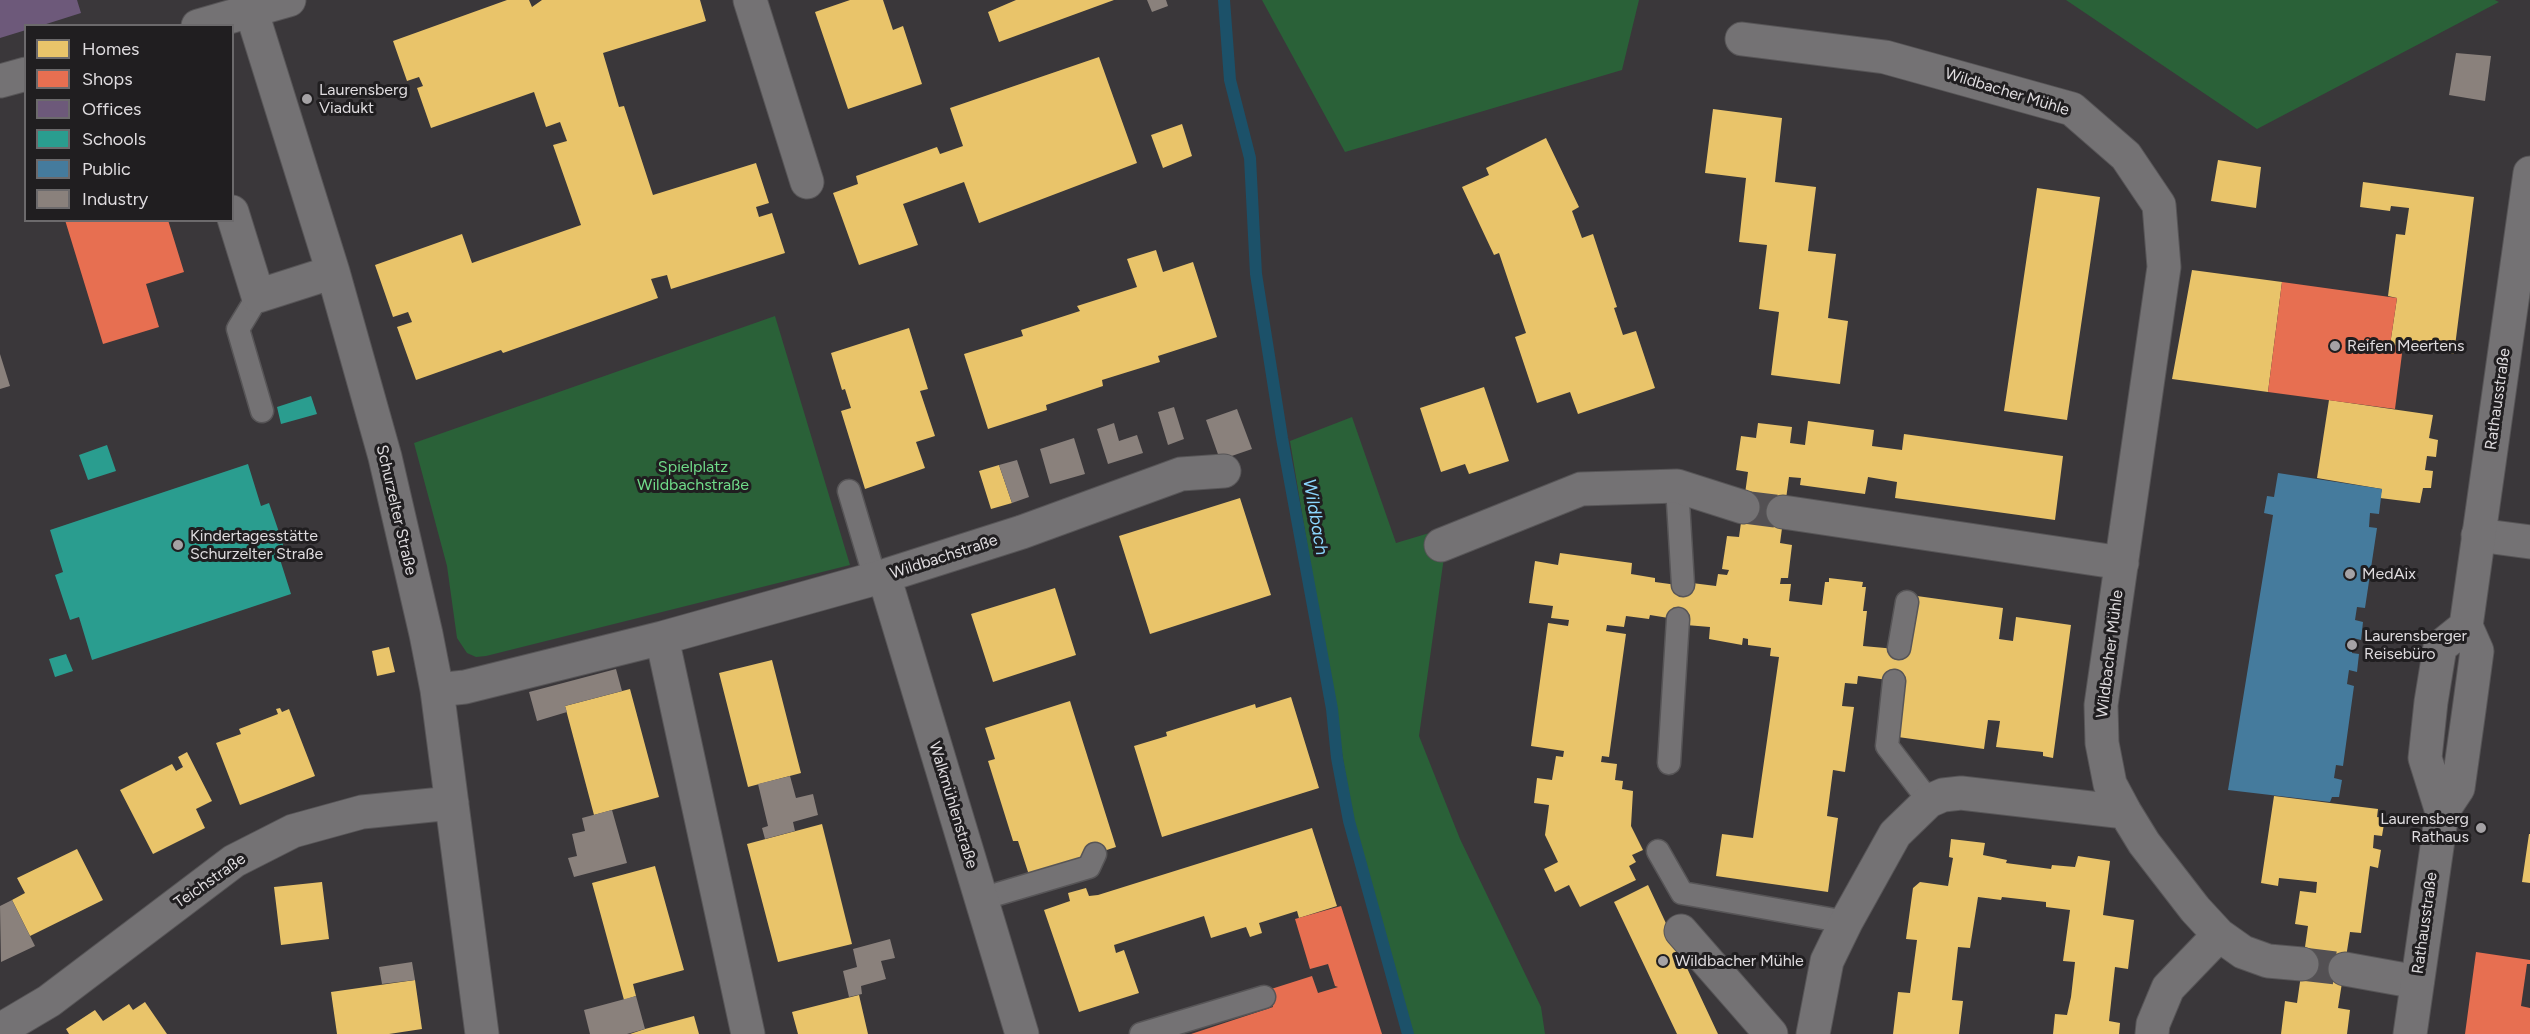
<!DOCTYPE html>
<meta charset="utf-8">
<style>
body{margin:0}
#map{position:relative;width:2530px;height:1034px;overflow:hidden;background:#3a373a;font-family:Figtree,sans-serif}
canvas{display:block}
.legend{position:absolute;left:24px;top:24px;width:210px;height:198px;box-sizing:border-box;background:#201e20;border:2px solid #6c6a6c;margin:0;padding:8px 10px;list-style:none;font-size:18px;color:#dfdcdf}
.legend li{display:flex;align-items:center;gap:12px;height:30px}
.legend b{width:30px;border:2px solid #6c6a6c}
</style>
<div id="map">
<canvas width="2530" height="1034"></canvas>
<ul class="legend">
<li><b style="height:16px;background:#e9c46a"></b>Homes</li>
<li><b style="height:16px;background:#e76f51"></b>Shops</li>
<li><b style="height:16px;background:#6d597a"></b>Offices</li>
<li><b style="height:16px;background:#2a9d8f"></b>Schools</li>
<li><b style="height:16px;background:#457b9d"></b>Public</li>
<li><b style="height:16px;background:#8a817c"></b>Industry</li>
</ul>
</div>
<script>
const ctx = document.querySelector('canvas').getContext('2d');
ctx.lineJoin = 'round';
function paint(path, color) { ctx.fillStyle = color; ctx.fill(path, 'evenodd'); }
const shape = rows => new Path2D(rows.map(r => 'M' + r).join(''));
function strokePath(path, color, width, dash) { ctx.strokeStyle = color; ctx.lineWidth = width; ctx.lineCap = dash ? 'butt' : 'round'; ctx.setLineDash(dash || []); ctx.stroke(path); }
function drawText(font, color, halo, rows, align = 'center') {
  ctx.font = font + ' Figtree,sans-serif'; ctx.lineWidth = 6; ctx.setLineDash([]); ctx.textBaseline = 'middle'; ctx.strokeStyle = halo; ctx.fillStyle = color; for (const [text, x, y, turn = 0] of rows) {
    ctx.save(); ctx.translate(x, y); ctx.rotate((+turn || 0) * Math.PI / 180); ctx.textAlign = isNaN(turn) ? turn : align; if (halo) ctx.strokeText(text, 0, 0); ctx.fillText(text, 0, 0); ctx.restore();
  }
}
const green = shape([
 [1262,0,1639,0,1622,70,1345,152],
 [2066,0,2495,0,2499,2,2257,129],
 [775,316,850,565,486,656,476,657,467,653,457,638,447,566,414,443],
 [1352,417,1396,543,1436,531,1444,557,1419,736,1460,839,1541,1007,1545,1034,1413,1034,1353,819,1290,441]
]);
const homes = shape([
 [507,0,529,0,532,7,542,0,700,0,706,21,603,53,619,107,624,106,653,195,756,163,769,203,756,207,759,217,772,213,785,253,671,289,667,275,651,279,658,298,503,353,501,350,416,380,397,327,412,322,408,312,393,317,375,265,462,234,472,263,581,225,553,145,567,141,560,122,546,127,534,92,431,128,417,88,423,86,419,77,407,81,393,41],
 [850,0,883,0,893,30,903,26,922,84,848,109,815,12],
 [1016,0,1114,0,999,42,988,12],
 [1099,57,1137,163,979,223,964,182,903,204,918,245,859,265,833,193,858,184,856,176,937,147,940,154,963,146,950,108],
 [1713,109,1782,118,1775,182,1816,187,1808,251,1836,254,1828,318,1848,321,1840,384,1771,375,1779,312,1759,309,1767,245,1739,242,1746,178,1705,173],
 [1182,124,1192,156,1163,168,1151,135],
 [1546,138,1579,207,1572,211,1582,238,1593,234,1617,307,1614,308,1623,335,1636,331,1655,388,1578,414,1570,392,1537,403,1515,337,1526,333,1499,253,1494,255,1462,187,1489,175,1486,168],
 [2218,160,2261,167,2256,208,2211,201],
 [2363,182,2474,197,2454,354,2390,345,2397,298,2388,296,2396,234,2405,235,2409,208,2391,206,2390,211,2360,207],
 [2037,188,2100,197,2067,420,2004,411],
 [1156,250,1163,272,1193,262,1217,337,1158,356,1160,362,1102,380,1103,386,1046,405,1047,410,988,429,964,354,1023,336,1021,330,1080,311,1077,306,1137,287,1127,259],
 [2192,270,2282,282,2268,392,2172,379],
 [909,328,928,389,920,391,935,436,916,442,925,468,865,489,841,411,851,408,845,389,842,390,831,353],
 [1484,387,1509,461,1469,474,1465,464,1441,472,1420,408],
 [2329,400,2433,415,2429,438,2438,440,2436,457,2427,456,2425,470,2433,471,2431,488,2423,488,2420,503,2380,498,2382,489,2317,478],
 [1808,421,1874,430,1872,446,1902,450,1904,434,2063,456,2055,520,1895,498,1897,482,1868,477,1865,494,1800,485,1801,478,1789,477,1780,543,1792,545,1788,578,1781,578,1780,584,1791,584,1789,601,1822,605,1825,582,1829,582,1829,578,1863,582,1862,587,1866,587,1863,611,1867,611,1863,646,1907,650,1917,596,2003,608,1999,639,2013,641,2016,617,2071,625,2053,758,2043,756,2043,752,1996,747,2000,721,1988,720,1984,749,1898,737,1903,682,1858,676,1857,684,1845,683,1842,706,1854,707,1845,772,1833,770,1827,816,1838,818,1828,892,1716,876,1722,834,1753,838,1779,657,1770,656,1771,648,1748,645,1748,639,1743,638,1742,645,1709,639,1710,627,1686,625,1687,621,1650,615,1649,619,1626,616,1624,627,1607,625,1606,631,1626,634,1609,757,1602,756,1601,762,1617,764,1615,780,1623,781,1622,789,1633,791,1631,826,1643,850,1632,855,1636,862,1629,866,1636,880,1580,907,1569,885,1555,892,1544,869,1558,862,1545,835,1549,805,1534,803,1537,778,1552,780,1556,756,1563,757,1564,751,1531,746,1548,623,1568,626,1569,620,1551,618,1553,606,1529,603,1535,561,1558,565,1560,553,1632,563,1631,574,1655,578,1655,582,1692,587,1692,583,1716,586,1718,574,1727,575,1729,570,1722,569,1727,536,1739,537,1748,472,1736,470,1741,436,1756,438,1758,423,1792,427,1790,443,1805,445],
 [999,465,1012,503,991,509,979,471],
 [1240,498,1271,595,1150,634,1119,536],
 [1055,588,1076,655,993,682,971,614],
 [389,647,395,672,377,676,372,651],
 [772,660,801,773,748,787,719,673],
 [630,689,659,797,594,815,565,706],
 [1291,697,1319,788,1162,837,1134,746,1167,736,1166,732,1255,704,1256,708],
 [1070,701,1116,847,1029,875,1018,841,1013,841,988,761,995,759,985,728],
 [280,708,282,712,289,709,315,776,240,805,216,743,241,734,239,729,278,714,276,709],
 [187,752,212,801,196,809,205,828,153,854,120,790,172,764,176,771,183,767,178,757],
 [2274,796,2378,809,2377,817,2385,818,2382,836,2374,835,2373,848,2381,850,2378,868,2370,866,2361,933,2350,932,2338,1008,2350,1010,2347,1034,2281,1034,2285,1001,2297,1003,2308,926,2295,924,2300,891,2316,893,2317,882,2279,878,2278,886,2261,883],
 [822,824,852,944,778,962,747,844],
 [1312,828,1337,906,1299,918,1297,911,1259,923,1262,933,1250,937,1246,927,1211,938,1204,916,1114,945,1116,953,1124,950,1139,993,1079,1012,1044,910,1070,901,1068,893,1086,888,1089,896,1098,895],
 [2529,834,2530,834,2530,883,2522,882],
 [1951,839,1985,843,1983,855,2007,860,2006,863,2051,869,2052,865,2075,867,2078,856,2110,861,2103,915,2134,920,2128,969,2115,967,2109,1021,2120,1023,2119,1034,2053,1034,2055,1014,2067,1015,2071,997,2075,962,2063,961,2070,910,2046,907,2046,902,2002,897,2001,900,1978,897,1970,948,1958,947,1952,1000,1963,1001,1959,1034,1893,1034,1898,992,1910,993,1917,940,1906,939,1913,888,1920,882,1948,886,1953,858,1949,857],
 [77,849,103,900,30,936,12,900,25,893,17,878],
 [655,866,684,970,633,984,636,996,624,1000,592,883],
 [322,882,329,939,281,945,274,887],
 [1648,885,1718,1034,1677,1034,1614,902],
 [415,980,422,1029,389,1034,337,1034,331,992],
 [859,995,868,1034,798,1034,792,1012],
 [145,1002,167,1034,69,1034,66,1029,95,1010,103,1021,129,1004,133,1010],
 [694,1016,699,1034,630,1034,645,1029]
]);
const shops = shape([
 [65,220,168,220,184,272,146,284,159,327,103,344],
 [2282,282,2397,298,2390,345,2403,346,2395,409,2268,392],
 [1341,906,1382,1034,1191,1034,1273,1007,1268,990,1312,976,1318,993,1338,987,1335,986,1328,964,1310,969,1295,919],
 [2476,952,2530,960,2530,964,2527,964,2521,1006,2530,1008,2530,1034,2465,1034]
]);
const offices = shape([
 [0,0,77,0,81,13,40,26,26,26,26,30,0,38]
]);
const schools = shape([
 [311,396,317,414,281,424,277,407],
 [107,445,116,471,88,480,79,455],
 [248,464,261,506,269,503,281,538,284,548,277,550,291,594,92,660,79,617,70,620,55,575,63,572,50,530],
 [66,654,73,671,55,677,49,659]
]);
const public = shape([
 [2278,473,2382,489,2379,514,2370,513,2369,527,2377,528,2365,608,2357,607,2355,620,2363,622,2361,640,2353,638,2352,645,2352,653,2359,654,2357,672,2349,670,2347,684,2354,686,2343,766,2336,765,2334,778,2342,780,2339,797,2332,797,2330,802,2228,790,2273,515,2264,513,2267,496,2274,497]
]);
const industry = shape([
 [1147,0,1166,0,1168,6,1152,12],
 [2456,53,2491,56,2485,101,2449,95],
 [0,354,10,386,0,389],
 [1174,407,1184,439,1168,445,1158,412],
 [1237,409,1252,449,1220,460,1206,420],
 [1114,423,1119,441,1137,435,1143,453,1108,464,1097,429],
 [1074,438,1085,474,1050,484,1040,449],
 [1017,460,1029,497,1012,503,999,465],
 [616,669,622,691,565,706,567,712,537,721,529,692],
 [790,776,796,798,813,794,818,815,793,822,795,831,765,839,762,828,768,826,758,784],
 [612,810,627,863,574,877,568,858,577,856,572,834,585,831,582,818],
 [12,900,35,946,1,962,0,906],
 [890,939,895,958,881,961,886,979,861,986,862,994,849,997,843,971,857,967,853,949],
 [412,962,415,980,382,984,379,967],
 [636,996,645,1029,627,1034,590,1034,584,1010]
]);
const stream = shape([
 [1224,0,1230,80,1250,158,1256,274,1282,438,1332,709,1337,758,1349,821,1408,1034]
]);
const minorTunnel = shape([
 [1743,507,1783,512],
 [2302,964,2345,969]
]);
const service = shape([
 [258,296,238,329,262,411],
 [1677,486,1683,585],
 [849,491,875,578],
 [1899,648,1907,602],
 [1894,681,1887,746,1929,801],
 [1669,763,1678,619],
 [1658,851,1682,893,1846,922],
 [981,899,1089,867,1095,854],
 [1141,1034,1264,997]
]);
const minor = shape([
 [248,0,333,272,385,457,426,634,437,690,482,1034],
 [750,0,807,182],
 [198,26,289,0],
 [1742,39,1885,57,2072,109,2126,156,2159,205,2164,267,2101,705,2102,743,2110,784,2125,812,2144,843,2195,909,2219,935,2243,952,2268,961,2302,964],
 [0,81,26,74],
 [232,212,258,296,333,272],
 [1783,512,2122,563],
 [2478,535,2530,542],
 [1441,545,1581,489,1677,486,1743,507],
 [884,576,1022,1034],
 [662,638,748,1034],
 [437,690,465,687,662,638,884,576,1022,532,1181,474,1224,471],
 [1681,931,1771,1034],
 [2345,969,2417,982],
 [0,1030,49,1001,234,861,293,831,362,812,452,803],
 [1813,1034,1827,961,1846,922,1895,834,1929,801,1943,795,1961,793,2125,812],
 [2152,1034,2153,1024,2168,988,2219,935]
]);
const tertiary = shape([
 [2442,812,2425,758,2431,702,2440,647,2466,626],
 [2410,1034,2442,812,2458,788,2469,710,2477,651,2466,626,2530,173]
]);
const markers = [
 [307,99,6,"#a5a2a5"],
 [2335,346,6,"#a5a2a5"],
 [178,545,6,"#a5a2a5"],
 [2350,574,6,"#a5a2a5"],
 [2352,645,6,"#a5a2a5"],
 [2481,828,6,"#a5a2a5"],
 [1663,961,6,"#a5a2a5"]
];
const poiNames = [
 ["Laurensberg",319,90],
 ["Viadukt",319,108],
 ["Reifen Meertens",2347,346],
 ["Kindertagesstätte",190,536],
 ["Schurzelter Straße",190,554],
 ["MedAix",2362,574],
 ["Laurensberger",2364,636],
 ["Reisebüro",2364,654],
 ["Laurensberg",2469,819,"right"],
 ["Rathaus",2469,837,"right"],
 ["Wildbacher Mühle",1675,961]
];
const streetNames = [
 ["Wildbacher Mühle",2007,92,17],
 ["Rathausstraße",2498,399,-82],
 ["Schurzelter Straße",396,510,77],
 ["Wildbachstraße",944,557,-18],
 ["Wildbacher Mühle",2110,654,-83],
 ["Walkmühlenstraße",953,805,73],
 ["Teichstraße",210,881,-35],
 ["Rathausstraße",2425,923,-82]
];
const parkNames = [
 ["Spielplatz",693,467],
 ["Wildbachstraße",693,485]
];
const waterNames = [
 ["Wildbach",1315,517,80]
];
paint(green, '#2a6138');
paint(homes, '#e9c46a');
paint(shops, '#e76f51');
paint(offices, '#6d597a');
paint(schools, '#2a9d8f');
paint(public, '#457b9d');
paint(industry, '#8a817c');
strokePath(stream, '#1c5169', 12);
strokePath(minorTunnel, '#535053', 33, [33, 16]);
strokePath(service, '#575557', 25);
strokePath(minor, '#575557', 35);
strokePath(tertiary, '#575557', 35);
strokePath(service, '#747274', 22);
strokePath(minor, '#747274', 33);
strokePath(tertiary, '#747274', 33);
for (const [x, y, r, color] of markers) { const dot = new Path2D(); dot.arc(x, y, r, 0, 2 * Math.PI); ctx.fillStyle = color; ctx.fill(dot); strokePath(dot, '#201e20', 2); }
drawText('16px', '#dfdcdf', '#201e20', poiNames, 'left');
drawText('16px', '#dfdcdf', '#201e20', streetNames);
drawText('16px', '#70db89', '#201e20', parkNames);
drawText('italic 18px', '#8bd5fc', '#201e20', waterNames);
</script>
